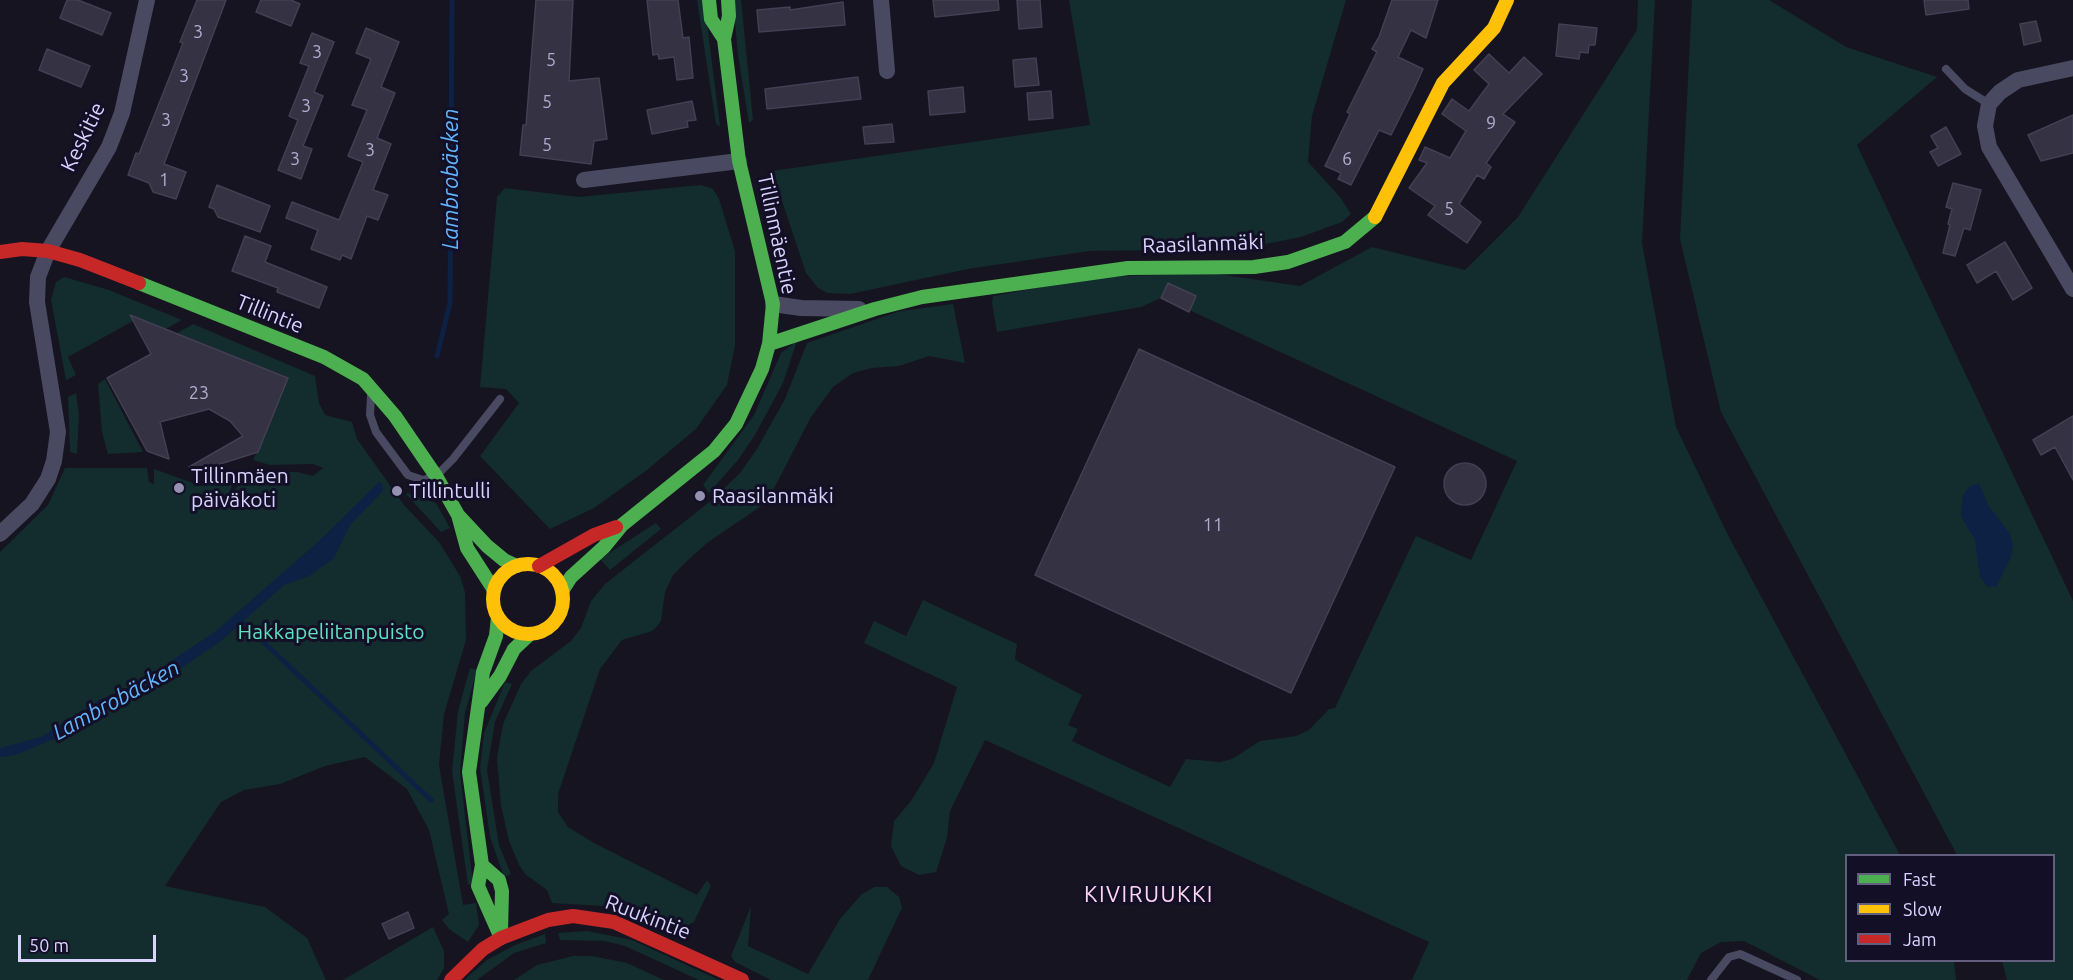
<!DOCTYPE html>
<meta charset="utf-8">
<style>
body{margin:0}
#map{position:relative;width:2073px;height:980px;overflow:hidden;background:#161421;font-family:Ubuntu,sans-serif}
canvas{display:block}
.legend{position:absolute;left:1845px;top:854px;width:210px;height:108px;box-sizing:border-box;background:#130f26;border:2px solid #625e7d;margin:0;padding:8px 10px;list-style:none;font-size:18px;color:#d9d4ff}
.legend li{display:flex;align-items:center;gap:12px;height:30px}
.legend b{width:30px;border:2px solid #625e7d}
.scale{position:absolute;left:18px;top:935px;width:138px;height:27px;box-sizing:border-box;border:3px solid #d9d4ff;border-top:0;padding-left:8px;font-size:18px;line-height:21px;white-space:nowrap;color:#d9d4ff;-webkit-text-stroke:4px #130f26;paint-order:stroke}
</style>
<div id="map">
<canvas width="2073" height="980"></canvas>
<ul class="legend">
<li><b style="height:8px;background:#4caf50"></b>Fast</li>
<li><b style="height:8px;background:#ffc107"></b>Slow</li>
<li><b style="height:8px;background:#c62828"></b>Jam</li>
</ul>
<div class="scale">50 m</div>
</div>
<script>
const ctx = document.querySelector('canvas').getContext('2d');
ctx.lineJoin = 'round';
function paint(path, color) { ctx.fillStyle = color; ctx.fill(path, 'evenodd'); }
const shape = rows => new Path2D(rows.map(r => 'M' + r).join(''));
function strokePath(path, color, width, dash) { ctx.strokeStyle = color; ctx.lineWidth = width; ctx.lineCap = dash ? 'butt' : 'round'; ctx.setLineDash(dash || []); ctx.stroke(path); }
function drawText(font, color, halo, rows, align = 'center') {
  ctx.font = font + ' Ubuntu,sans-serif'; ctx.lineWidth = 6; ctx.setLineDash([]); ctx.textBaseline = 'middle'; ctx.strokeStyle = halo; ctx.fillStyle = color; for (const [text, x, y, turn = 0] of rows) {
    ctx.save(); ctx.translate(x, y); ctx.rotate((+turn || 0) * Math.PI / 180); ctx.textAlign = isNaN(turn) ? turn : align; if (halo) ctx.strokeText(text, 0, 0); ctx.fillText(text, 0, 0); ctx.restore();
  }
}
const green = shape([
 [697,0,704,0,720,126,716,124],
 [733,0,741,0,753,120,749,123,738,55],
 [1069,0,1346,0,1312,116,1308,162,1340,197,1351,214,1342,222,1301,237,1240,249,1089,251,968,269,850,294,827,293,818,288,806,273,772,171,1090,125],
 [1638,0,1655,0,1642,243,1676,427,1728,535,1900,855,1846,856,1846,960,1954,961,1956,980,1820,980,1744,941,1721,942,1701,953,1687,980,1412,980,1429,942,985,740,950,811,947,838,936,872,919,875,901,866,891,846,894,821,911,801,934,763,957,687,864,643,874,621,906,636,923,600,1017,644,1015,659,1017,661,1082,695,1068,725,1078,729,1072,741,1170,787,1186,759,1220,762,1232,759,1260,741,1296,736,1309,730,1329,709,1335,708,1416,536,1471,560,1517,461,1189,310,1168,284,1161,298,1141,307,997,332,992,303,993,296,1098,277,1211,273,1300,286,1372,247,1465,270,1518,217,1637,30],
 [1692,0,1769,0,1846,47,1937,77,1857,145,2073,601,2073,980,2007,980,2002,961,2054,960,2054,856,1957,855,1721,412,1680,239],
 [701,185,713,189,719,199,735,251,735,345,727,385,696,429,647,470,594,508,550,529,480,456,519,403,506,389,480,387,497,197,505,188,579,197],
 [64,277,109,290,182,320,164,330,131,315,133,321,68,357,76,375,66,380,51,300,56,282],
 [953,304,965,363,929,356,899,366,872,368,853,373,833,387,811,417,767,502,707,543,687,561,673,575,665,592,661,621,657,626,652,631,622,640,600,669,558,794,558,812,568,827,594,843,697,895,707,880,711,886,694,922,687,926,677,925,639,908,552,903,547,890,525,874,519,865,509,841,501,806,497,758,503,724,521,684,531,671,571,641,581,628,591,601,605,584,712,500,740,473,757,449,785,399,807,343,900,311],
 [193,324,315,376,319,403,325,415,352,422,357,439,404,505,439,542,460,576,465,592,466,640,444,714,439,765,463,905,476,903,479,925,468,942,449,929,442,920,449,914,429,830,407,789,365,757,325,766,280,784,244,790,221,802,165,886,265,907,307,938,326,980,0,980,0,552,48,505,65,468,147,468,149,482,154,484,154,469,201,486,237,477,229,492,234,492,246,471,297,472,313,476,323,468,313,464,270,465,253,460,288,377,185,336,151,354,149,349],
 [797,341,783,383,755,435,738,460,709,493,703,485,754,415,781,353],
 [105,379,143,452,108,454,102,432,98,384],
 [76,393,79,415,77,454,70,452,68,397],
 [408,493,436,503,450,528,441,532,406,494],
 [656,523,661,529,610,570,600,559],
 [470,668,477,670,465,713,460,772,473,884,468,885,452,771,458,711],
 [505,682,512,684,495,722,487,770,499,845,511,874,504,877,490,837,480,768,484,733],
 [874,887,887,887,899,897,902,908,868,980,771,980,735,962,731,956,751,906,748,946,808,974,840,919,862,894],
 [433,927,444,951,444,968,437,980,343,980],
 [587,931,632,940,719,980,699,980,625,946,604,941,560,940,558,933],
 [545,934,546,943,514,953,477,980,464,980,487,960,515,945],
 [573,956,592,956,627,963,664,980,514,980,537,965]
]);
const water = shape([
 [379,482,383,485,383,491,350,525,334,558,309,576,284,585,221,641,153,687,122,702,96,708,61,736,15,755,0,757,0,748,41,737,101,699,137,684,216,631,319,541],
 [1979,483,1988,505,2010,534,2013,546,2011,557,1996,587,1987,586,1980,577,1975,540,1961,516,1963,495,1970,486]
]);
const stream = shape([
 [437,356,450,303,452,0],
 [240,620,431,800]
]);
const building = shape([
 [67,0,78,0,111,13,102,35,60,18,67,0],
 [197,0,226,0,164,164,186,172,176,199,153,192,149,183,128,175,136,153,139,154,183,43,180,42,197,0],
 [261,0,291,0,300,4,291,26,256,12,261,0],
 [536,0,573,0,569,81,599,78,607,139,594,141,591,164,520,155,523,125,526,125,536,0],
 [647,0,678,0,683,38,689,37,693,78,677,80,674,57,659,59,658,54,653,55,647,0],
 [933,0,998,0,999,10,935,17,933,0],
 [1017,0,1040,0,1042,27,1019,29,1017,0],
 [1392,0,1438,0,1426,38,1411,30,1398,57,1423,69,1414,89,1391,135,1379,130,1351,185,1338,179,1341,173,1325,166,1350,114,1347,112,1377,52,1372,49,1379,37,1392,0],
 [1924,0,1968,0,1969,9,1926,15,1924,0],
 [843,2,845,25,759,32,757,10,790,7,790,10,843,2],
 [2036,21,2041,41,2024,45,2020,24,2036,21],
 [1559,24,1597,28,1595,45,1589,45,1588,53,1580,52,1579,59,1556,56,1559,24],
 [366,28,399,42,381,87,395,93,377,138,391,144,373,190,388,195,378,220,367,216,351,259,342,255,340,260,311,249,318,230,286,218,292,202,339,220,363,162,348,156,367,110,352,105,371,59,356,53,366,28],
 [312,33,334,42,314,92,323,96,303,146,312,149,301,179,278,170,298,120,289,116,309,66,300,63,312,33],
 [47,49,90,66,81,87,39,70,47,49],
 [1489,54,1509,73,1524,57,1542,74,1503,114,1515,122,1486,163,1491,167,1484,179,1477,175,1459,204,1481,222,1467,243,1428,215,1435,206,1409,188,1427,163,1419,160,1425,147,1450,158,1466,131,1442,114,1452,99,1469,111,1489,84,1474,70,1489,54],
 [1036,58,1039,85,1015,87,1013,60,1036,58],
 [858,77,861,99,767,109,765,89,858,77],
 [963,87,965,112,930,115,928,91,963,87],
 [1051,91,1053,118,1029,120,1027,93,1051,91],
 [692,101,696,120,687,121,688,127,652,134,647,110,692,101],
 [2073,115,2073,153,2041,161,2028,135,2073,115],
 [892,124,894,142,865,144,863,127,892,124],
 [1946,127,1961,154,1938,166,1930,152,1938,148,1931,136,1946,127],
 [1953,183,1981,190,1970,230,1964,228,1955,256,1943,253,1950,225,1948,224,1952,209,1946,207,1953,183],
 [217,185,270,206,260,232,218,217,214,209,209,207,217,185],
 [245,236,271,246,265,262,327,287,319,308,277,292,278,288,232,271,245,236],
 [2005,242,2032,288,2013,300,1996,271,1977,283,1967,265,2005,242],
 [1168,283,1196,296,1189,312,1161,298,1168,283],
 [130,315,288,378,258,452,192,473,189,467,243,436,230,421,209,409,160,422,169,459,147,451,107,378,151,354,130,315],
 [1139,349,1395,467,1291,693,1035,575,1139,349],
 [2073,416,2073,480,2055,447,2041,455,2033,440,2073,416],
 '1444 484a21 21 0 1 1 42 0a21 21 0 1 1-42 0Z',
 [408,912,414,928,389,939,382,924,408,912]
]);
const lane = shape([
 [1946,69,1965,89,1989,104],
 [371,396,370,415,376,432,408,475,423,480,436,476,453,459,500,399],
 [1711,980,1729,957,1740,954,1797,980]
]);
const street = shape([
 [881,0,887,71],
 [2073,68,2018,80,2000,92,1989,104,1985,126,1989,147,2073,289],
 [584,180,739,161],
 [773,304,801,308,859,309],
 [0,534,32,504,48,479,54,461,58,432,37,302,38,277,48,251,109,147,122,113,147,0]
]);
const fast = shape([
 [709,0,711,19,724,39],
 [139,283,324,357,363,379,395,416,436,476,458,515,467,548,494,590],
 [769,344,875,309,922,297,1128,268,1254,267,1288,262,1345,242,1375,217],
 [458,515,487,546,504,560,517,566],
 [562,591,571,577,604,547,622,525,714,451,736,424,762,369,769,344,773,304,739,161,724,39,729,16,728,0],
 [498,617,496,636,483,672,469,772,482,865,478,886,501,938],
 [481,702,500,676,514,649,530,634],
 [482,865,499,880,502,891,501,932]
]);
const slow = shape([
 [1375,217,1443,83,1494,28,1507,0],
 '493 599a35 35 0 1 1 70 0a35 35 0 1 1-70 0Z'
]);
const jam = shape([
 [0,252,22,249,48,251,80,260,139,283],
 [539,566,594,535,616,527],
 [451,980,483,949,501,938,548,920,573,916,614,922,742,980]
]);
const markers = [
 [179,488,6,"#9591b1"],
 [397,491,6,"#9591b1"],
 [700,496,6,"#9591b1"]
];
const numberNames = [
 ["3",198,32],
 ["3",317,52],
 ["5",551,60],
 ["3",184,76],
 ["5",547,102],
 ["3",306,106],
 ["3",166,120],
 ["9",1491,123],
 ["5",547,145],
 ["3",370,150],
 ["3",295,159],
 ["6",1347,159],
 ["1",164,180],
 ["5",1449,209],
 ["23",199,393],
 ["11",1213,525]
];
const streetNames = [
 ["Keskitie",83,137,-64],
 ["Tillinmäentie",777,234,78],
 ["Raasilanmäki",1203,244,-2],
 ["Tillintie",270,314,22],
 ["Ruukintie",648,917,21]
];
const poiNames = [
 ["Tillinmäen",191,476],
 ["päiväkoti",191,500],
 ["Tillintulli",409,491],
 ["Raasilanmäki",712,496]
];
const parkNames = [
 ["Hakkapeliitanpuisto",331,632]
];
const waterNames = [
 ["Lambrobäcken",451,179,-90],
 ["Lambrobäcken",116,700,-29]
];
const neighbourhoodNames = [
 ["KIVIRUUKKI",1149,895]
];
paint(green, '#132c2d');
paint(water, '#0d2144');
strokePath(stream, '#0d2144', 5);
paint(building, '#343243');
strokePath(building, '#433f54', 1.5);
strokePath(lane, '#4a4962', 8);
strokePath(street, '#4a4962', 16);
strokePath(fast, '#4caf50', 14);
strokePath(slow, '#ffc107', 14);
strokePath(jam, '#c62828', 14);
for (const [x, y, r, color] of markers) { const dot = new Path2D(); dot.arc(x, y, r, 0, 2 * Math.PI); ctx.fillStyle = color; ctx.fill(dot); strokePath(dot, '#130f26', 2); }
drawText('18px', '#b0acd0', null, numberNames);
drawText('21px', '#d9d4ff', '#130f26', streetNames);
drawText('21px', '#d9d4ff', '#130f26', poiNames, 'left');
drawText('21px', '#5fe0c0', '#130f26', parkNames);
drawText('italic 22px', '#62b6ff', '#130f26', waterNames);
ctx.letterSpacing = '1.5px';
drawText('22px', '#ffd6f0', '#130f26', neighbourhoodNames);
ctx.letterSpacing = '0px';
</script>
